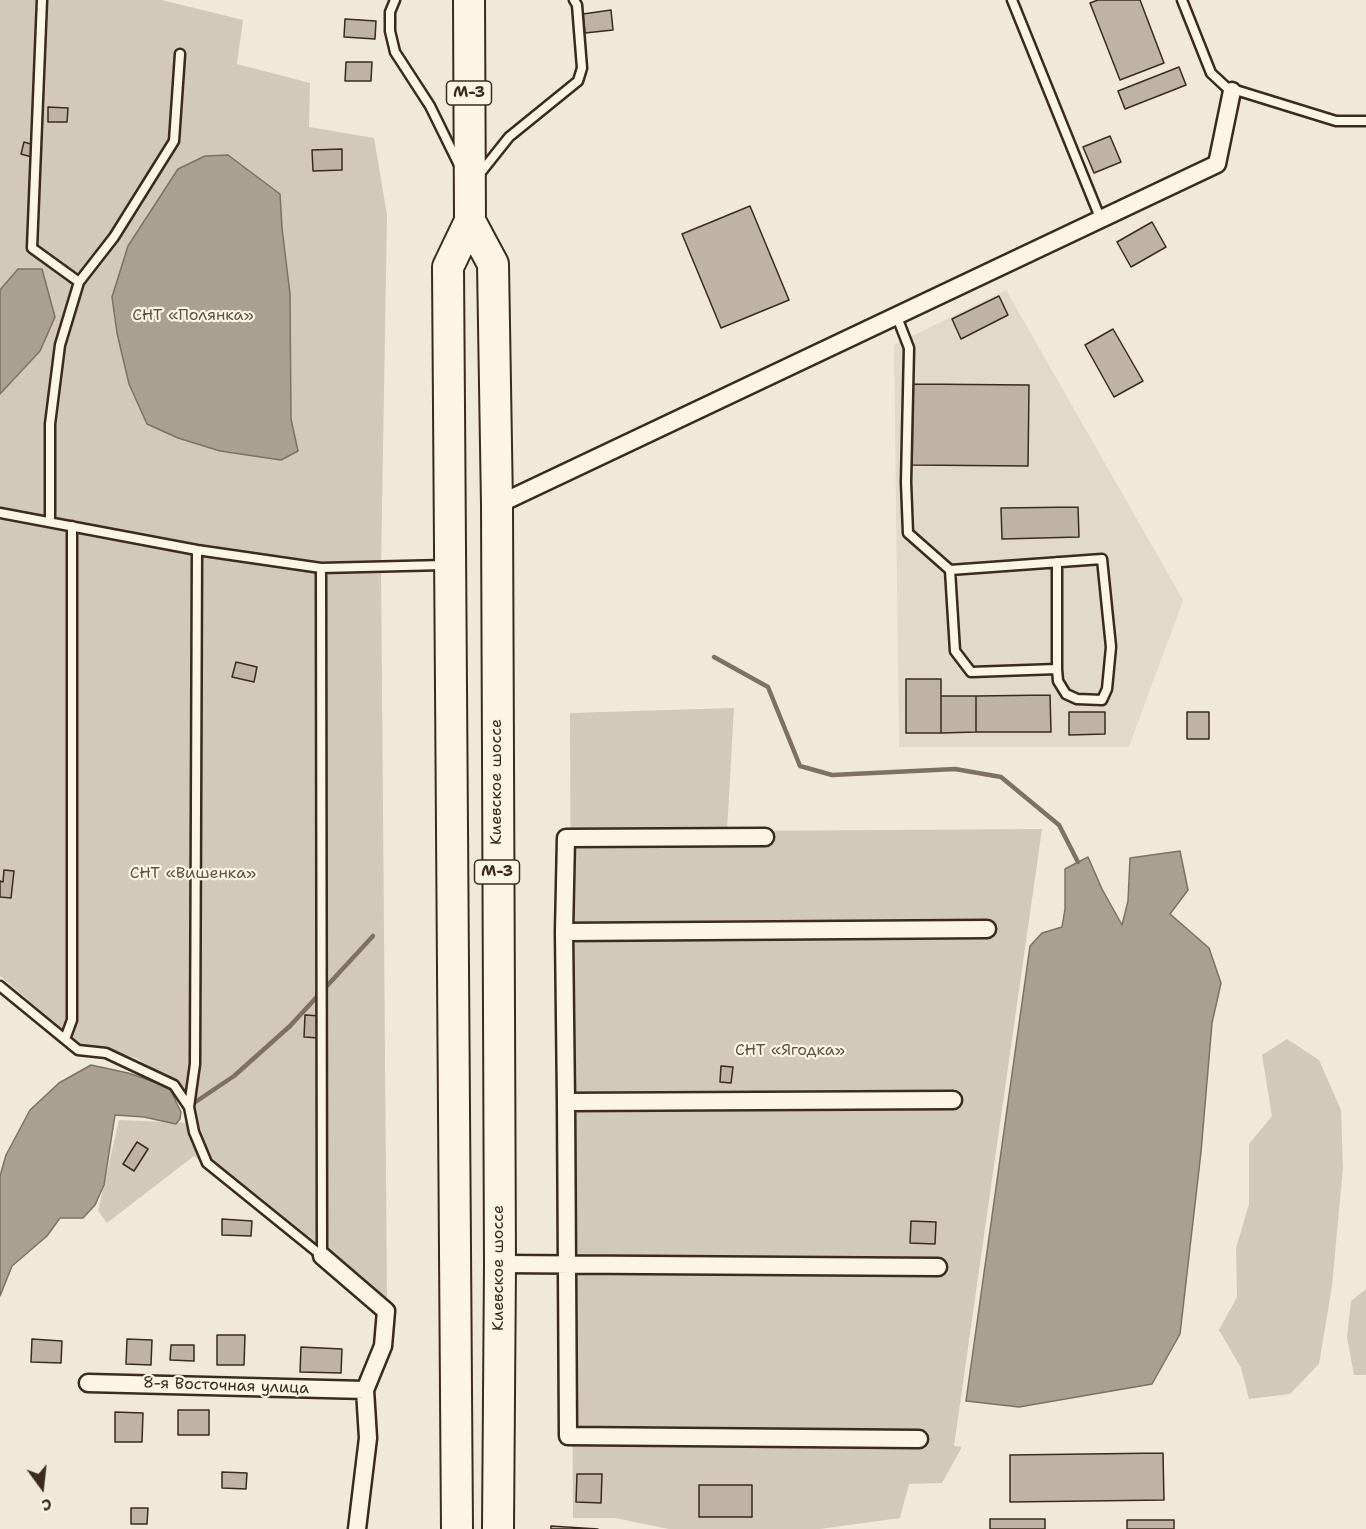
<!DOCTYPE html>
<meta charset="utf-8">
<style>
body{margin:0}
#map{position:relative;width:1366px;height:1529px;overflow:hidden;background:#f0e9d9;font-family:"Shantell Sans",sans-serif}
canvas{display:block}
.north{position:absolute;left:12px;top:1457px;width:60px;height:60px;-webkit-text-stroke:4px #fcf5e5;paint-order:stroke;rotate:165deg;font-size:16px;font-weight:700;line-height:24px;text-align:center;color:#3b2a1e}
.north::after{content:'';display:block;margin:auto;width:21px;height:27px;background:#3b2a1e;clip-path:polygon(50% 0,100% 100%,50% 72%,0 100%)}
</style>
<div id="map">
<canvas width="1366" height="1529"></canvas>
<div class="north">С</div>
</div>
<script>
const ctx = document.querySelector('canvas').getContext('2d');
ctx.lineJoin = 'round';
function paint(path, color) { ctx.fillStyle = color; ctx.fill(path, 'evenodd'); }
const shape = rows => new Path2D(rows.map(r => 'M' + r).join(''));
function strokePath(path, color, width, dash) { ctx.strokeStyle = color; ctx.lineWidth = width; ctx.lineCap = dash ? 'butt' : 'round'; ctx.setLineDash(dash || []); ctx.stroke(path); }
function drawText(font, color, halo, rows, align = 'center') {
  ctx.font = font + ' "Shantell Sans",sans-serif'; ctx.lineWidth = 4.5; ctx.setLineDash([]); ctx.textBaseline = 'middle'; ctx.strokeStyle = halo; ctx.fillStyle = color; for (const [text, x, y, turn = 0] of rows) {
    ctx.save(); ctx.translate(x, y); ctx.rotate((+turn || 0) * Math.PI / 180); ctx.textAlign = isNaN(turn) ? turn : align; if (halo) ctx.strokeText(text, 0, 0); ctx.fillText(text, 0, 0); ctx.restore();
  }
}
const built = shape([
 [1006,290,1183,600,1129,747,899,747,894,345]
]);
const green = shape([
 [0,0,162,0,243,20,237,64,310,83,309,127,374,138,387,215,381,567,387,1298,194,1156,107,1223,98,1211,119,1120,193,1123,178,1083,136,1058,79,1044,0,976],
 [734,708,727,831,1042,829,954,1446,962,1447,942,1483,909,1484,900,1518,820,1529,669,1529,615,1518,573,1518,570,713],
 [1287,1039,1319,1060,1341,1110,1343,1168,1332,1286,1319,1364,1290,1394,1249,1399,1241,1368,1219,1330,1237,1297,1236,1248,1249,1204,1249,1144,1272,1116,1262,1055],
 [1366,1289,1366,1375,1354,1375,1347,1337,1351,1301]
]);
const water = shape([
 [228,155,280,194,282,228,290,294,291,419,298,451,281,460,220,451,178,438,147,424,129,384,117,333,112,297,128,246,178,169,205,156,228,155],
 [18,269,42,269,55,317,40,351,0,394,0,290,18,269],
 [1180,851,1188,890,1170,914,1209,948,1221,983,1212,1023,1201,1152,1180,1334,1152,1384,1019,1407,966,1401,1030,946,1042,933,1062,927,1065,909,1065,869,1088,857,1102,889,1122,925,1128,901,1130,858,1180,851],
 [91,1065,128,1073,169,1087,181,1112,180,1119,176,1124,144,1117,115,1115,104,1185,95,1205,83,1218,60,1218,47,1236,12,1266,0,1296,0,1176,6,1155,30,1110,59,1083,91,1065]
]);
const stream = shape([
 [714,657,768,687,800,766,832,775,955,769,1001,777,1059,825,1078,862],
 [191,1105,234,1076,290,1026,373,936]
]);
const building = shape([
 [1098,0,1140,0,1164,63,1120,80,1090,3,1098,0],
 [611,10,613,30,585,33,583,14,611,10],
 [345,19,376,21,375,39,344,37,345,19],
 [346,62,372,62,371,81,345,81,346,62],
 [1179,67,1186,85,1125,109,1118,91,1179,67],
 [48,107,68,108,67,122,48,122,48,107],
 [1110,136,1121,162,1094,173,1083,147,1110,136],
 [24,142,34,145,32,157,21,154,24,142],
 [342,149,342,170,313,171,312,150,342,149],
 [750,206,789,300,721,328,682,234,750,206],
 [1152,222,1166,247,1131,267,1117,242,1152,222],
 [999,296,1008,315,961,339,952,319,999,296],
 [1113,329,1143,381,1114,397,1085,345,1113,329],
 [913,384,1029,385,1028,466,912,465,913,384],
 [1078,507,1079,537,1002,539,1001,508,1078,507],
 [236,662,257,667,254,682,232,677,236,662],
 [906,679,941,679,941,733,906,733,906,679],
 [1050,695,1051,732,976,732,976,696,1050,695],
 [941,696,976,696,976,732,941,733,941,696],
 [1069,712,1105,712,1105,734,1069,735,1069,712],
 [1187,712,1209,712,1209,739,1187,739,1187,712],
 [4,870,14,871,11,898,0,897,0,881,3,882,4,870],
 [305,1015,321,1016,319,1038,304,1037,305,1015],
 [721,1066,733,1067,731,1083,720,1082,721,1066],
 [137,1142,148,1149,134,1171,123,1164,137,1142],
 [222,1219,252,1221,251,1236,222,1235,222,1219],
 [911,1221,936,1222,935,1244,910,1243,911,1221],
 [217,1335,245,1335,244,1365,217,1365,217,1335],
 [32,1339,62,1341,61,1363,31,1362,32,1339],
 [127,1339,152,1340,151,1365,126,1364,127,1339],
 [171,1345,194,1345,194,1361,170,1360,171,1345],
 [301,1347,342,1349,341,1373,300,1372,301,1347],
 [178,1410,209,1410,209,1435,178,1435,178,1410],
 [115,1412,143,1413,142,1442,115,1442,115,1412],
 [1163,1453,1164,1500,1010,1502,1010,1455,1163,1453],
 [222,1472,247,1473,246,1489,222,1488,222,1472],
 [577,1474,602,1474,601,1503,576,1502,577,1474],
 [699,1485,752,1485,752,1517,699,1517,699,1485],
 [131,1508,148,1508,147,1524,131,1524,131,1508],
 [990,1519,1045,1519,1045,1529,990,1529,990,1519],
 [1127,1520,1174,1520,1174,1529,1127,1529,1127,1520],
 [551,1526,598,1529,551,1529,551,1526]
]);
const lane = shape([
 [42,0,32,248,79,282],
 [395,0,390,12,390,31,395,52,430,106,459,165],
 [1012,0,1101,220],
 [1182,0,1211,73,1226,87,1336,121,1366,121],
 [478,176,509,137,578,81,582,68,577,5,574,0],
 [897,317,909,348,906,482,908,533,950,570,955,651,971,672,1057,669,1058,681,1066,694,1077,699,1102,700,1107,689,1111,647,1102,559,950,570],
 [0,513,197,550,321,568,444,565],
 [50,522,50,424,60,345,79,282,114,237,174,141,180,54],
 [321,568,322,1256],
 [1057,669,1057,562],
 [0,986,78,1050,106,1053,174,1085,189,1107,194,1132,207,1163,322,1256],
 [65,1039,72,1020,72,526],
 [189,1107,195,1064,197,550]
]);
const street = shape([
 [497,505,1217,164,1232,91],
 [564,932,566,838,765,837],
 [566,1102,564,932,987,929],
 [322,1256,386,1311,383,1346,365,1390,368,1438,357,1529],
 [500,1264,938,1267],
 [88,1383,365,1390],
 [919,1439,568,1436,566,1102,953,1100]
]);
const highway = shape([
 [470,221,493,264,497,505,500,1264,498,1529],
 [457,1529,448,267,470,221,469,0]
]);
const shields = [
 [469,93,45],
 [497,872,45]
];
const shieldNames = [
 ["М-3",469,93],
 ["М-3",497,872]
];
const parkNames = [
 ["СНТ «Полянка»",193,316],
 ["СНТ «Вишенка»",193,874],
 ["СНТ «Ягодка»",790,1051]
];
const streetNames = [
 ["Киевское шоссе",497,782,-90],
 ["Киевское шоссе",499,1268,-90],
 ["8-я Восточная улица",226,1386,2]
];
paint(built, '#e1d9c9');
paint(green, '#d2c9ba');
paint(water, '#aaa091');
strokePath(water, '#7e7163', 1.5);
strokePath(stream, '#7e7163', 4.5);
paint(building, '#beb3a4');
strokePath(building, '#3b2a1e', 1.5);
strokePath(lane, '#3b2a1e', 13);
strokePath(street, '#3b2a1e', 21);
strokePath(highway, '#3b2a1e', 34);
strokePath(lane, '#fcf5e5', 8);
strokePath(street, '#fcf5e5', 16);
strokePath(highway, '#fcf5e5', 30);
for (const [x, y, w] of shields) { const box = new Path2D(); box.roundRect(x - w / 2, y - 12, w, 24, 4.5); ctx.fillStyle = '#fcf5e5'; ctx.fill(box); strokePath(box, '#3b2a1e', 1.5); }
drawText('bold 15px', '#3b2a1e', null, shieldNames);
drawText('16px', '#615245', '#fcf5e5', parkNames);
drawText('16px', '#3b2a1e', '#fcf5e5', streetNames);
</script>
